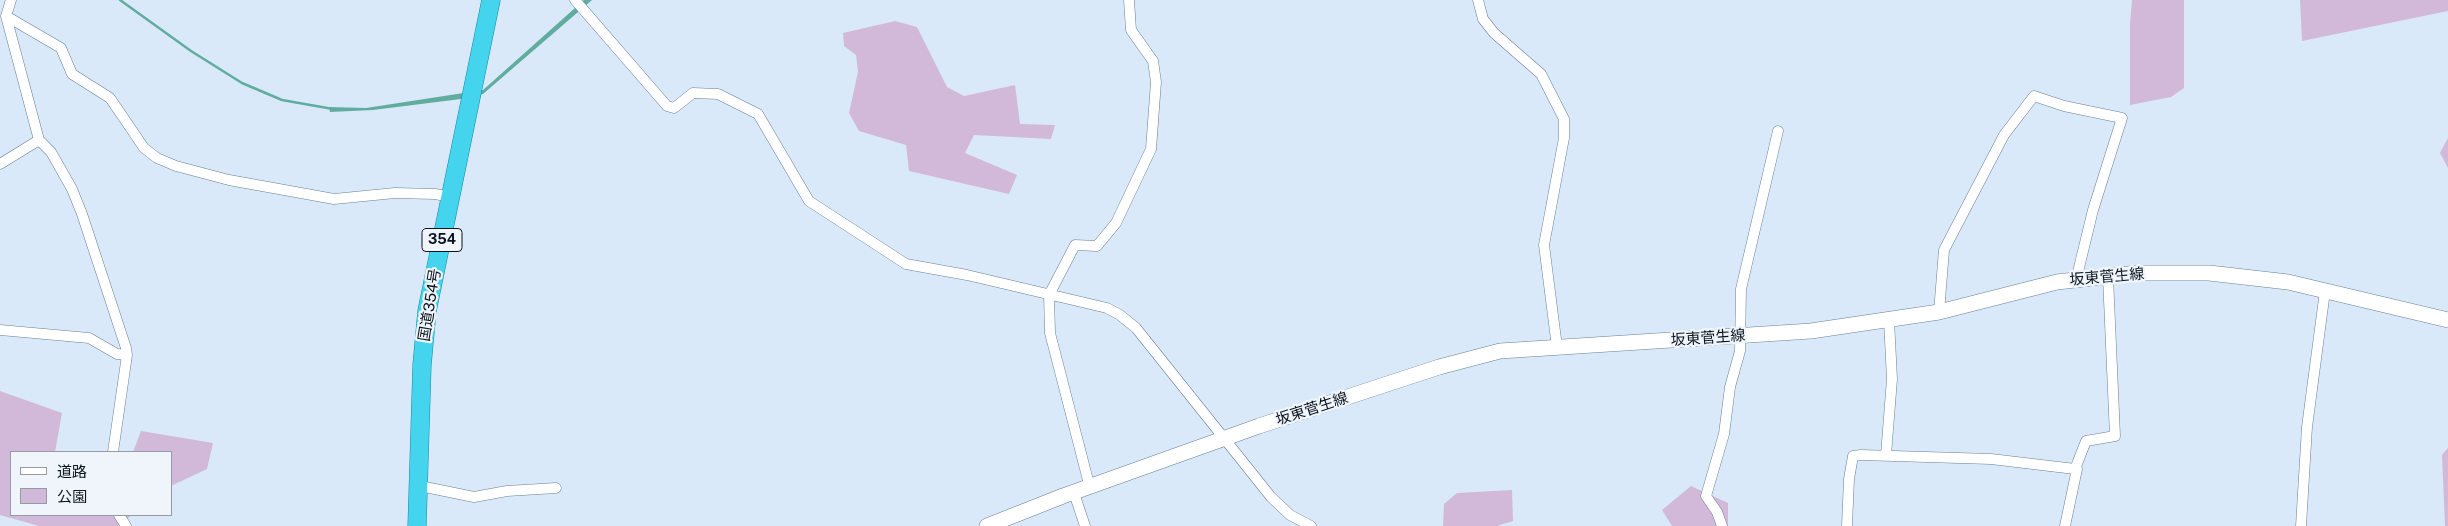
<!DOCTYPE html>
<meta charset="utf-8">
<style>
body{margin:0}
#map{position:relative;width:2448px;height:526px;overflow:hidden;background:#dae9f9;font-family:"Public Sans","Noto Sans JP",sans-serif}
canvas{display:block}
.legend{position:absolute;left:10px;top:451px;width:162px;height:65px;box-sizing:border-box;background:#f0f5fb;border:1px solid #949ba2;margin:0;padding:6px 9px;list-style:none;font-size:15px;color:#0b141d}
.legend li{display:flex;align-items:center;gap:10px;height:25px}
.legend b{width:25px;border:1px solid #949ba2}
</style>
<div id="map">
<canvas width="2448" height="526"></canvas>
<ul class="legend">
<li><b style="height:6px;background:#fff"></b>道路</li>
<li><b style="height:14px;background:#d2b9d9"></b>公園</li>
</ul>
</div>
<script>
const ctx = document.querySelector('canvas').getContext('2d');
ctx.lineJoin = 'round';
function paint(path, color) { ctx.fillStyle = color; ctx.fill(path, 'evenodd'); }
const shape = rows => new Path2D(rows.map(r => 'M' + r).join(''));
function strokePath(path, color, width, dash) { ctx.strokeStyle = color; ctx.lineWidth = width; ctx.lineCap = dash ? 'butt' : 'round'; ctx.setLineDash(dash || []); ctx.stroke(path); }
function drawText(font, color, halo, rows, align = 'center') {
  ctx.font = font + ' "Public Sans","Noto Sans JP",sans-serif'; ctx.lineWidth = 4.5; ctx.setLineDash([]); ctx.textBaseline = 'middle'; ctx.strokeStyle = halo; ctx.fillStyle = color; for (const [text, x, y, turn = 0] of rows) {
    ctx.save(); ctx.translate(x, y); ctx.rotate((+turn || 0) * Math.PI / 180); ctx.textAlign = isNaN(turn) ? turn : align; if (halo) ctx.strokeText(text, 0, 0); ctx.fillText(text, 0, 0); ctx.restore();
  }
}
const green = shape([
 [2132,0,2184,0,2184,88,2171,97,2130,105,2130,24],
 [2300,0,2448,0,2448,11,2302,41],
 [895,21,917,27,947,87,964,96,1015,85,1020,124,1055,125,1051,139,974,135,965,153,1017,175,1009,194,909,171,906,145,859,131,849,113,858,72,856,55,844,46,843,33],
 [2448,138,2448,168,2440,153],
 [0,391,62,413,55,452,11,452,11,515,131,515,121,526,39,526,0,515],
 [141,431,213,443,207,469,171,486,171,452,133,452],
 [2448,448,2448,526,2445,526,2442,455],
 [1691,486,1728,503,1728,526,1672,526,1662,510],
 [1512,490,1513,521,1497,526,1443,526,1444,504,1457,493]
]);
const water = shape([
 [584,0,592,0,483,94,461,99,373,110,330,112,329,107,366,108,483,90]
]);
const stream = shape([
 [120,0,191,51,242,83,282,100,333,109]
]);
const minor = shape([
 [11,0,6,16,39,140,51,152,72,189,82,214,126,348,127,355,113,452],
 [575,0,667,106,674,108,693,93,718,94,758,114,809,201,906,264,967,275,1107,308,1120,315,1136,328,1271,497,1290,515,1311,526],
 [1478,0,1483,19,1494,33,1541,74,1564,119,1564,138,1544,245,1557,347],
 [6,16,61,48,72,74,110,98,144,148,157,158,176,166,229,180,334,199,395,193,435,194,451,197],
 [0,164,39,140],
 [1939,312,1944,250,2004,135,2034,96,2064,106,2122,118,2093,210,2076,280],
 [0,330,89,338,117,354,127,355],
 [1886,455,1892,379,1889,320],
 [418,483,425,487,474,497,507,491,556,488],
 [1090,488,1050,333,1049,295,1075,245,1097,246,1116,223,1151,149,1156,82,1153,61,1131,30,1129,0],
 [1074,493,1085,526],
 [119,515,126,526],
 [1722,526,1717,512,1706,496,1724,434,1730,387,1740,351,1741,289,1778,131],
 [1847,526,1849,479,1853,456,1861,455,1991,459,2075,469],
 [2065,526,2077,469,2075,469,2086,441,2115,436,2108,277],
 [2301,526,2307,427,2325,291]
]);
const secondary = shape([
 [987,526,1063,496,1259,426,1439,367,1500,351,1811,331,1939,312,2057,282,2137,273,2209,273,2288,282,2448,320]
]);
const trunk = shape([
 [417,526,422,365,427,311,491,0]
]);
const shields = [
 [442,240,40]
];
const shieldNames = [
 ["354",442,240]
];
const streetNames = [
 ["坂東菅生線",2107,277,-5],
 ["国道354号",430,305,-81],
 ["坂東菅生線",1708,338,-4],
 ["坂東菅生線",1312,409,-18]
];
paint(green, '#d2b9d9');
paint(water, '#60ad9f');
strokePath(stream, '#60ad9f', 2.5);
strokePath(minor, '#687f96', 11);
strokePath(secondary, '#687f96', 16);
strokePath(trunk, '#128aa2', 19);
strokePath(minor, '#fff', 10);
strokePath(secondary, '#fff', 15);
strokePath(trunk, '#44d4ee', 18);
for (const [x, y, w] of shields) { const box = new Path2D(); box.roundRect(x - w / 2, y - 11.5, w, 23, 4); ctx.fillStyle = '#f0f5fb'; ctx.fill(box); strokePath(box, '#0b141d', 1); }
drawText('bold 14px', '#0b141d', null, shieldNames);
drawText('15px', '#0b141d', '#f0f5fb', streetNames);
</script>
